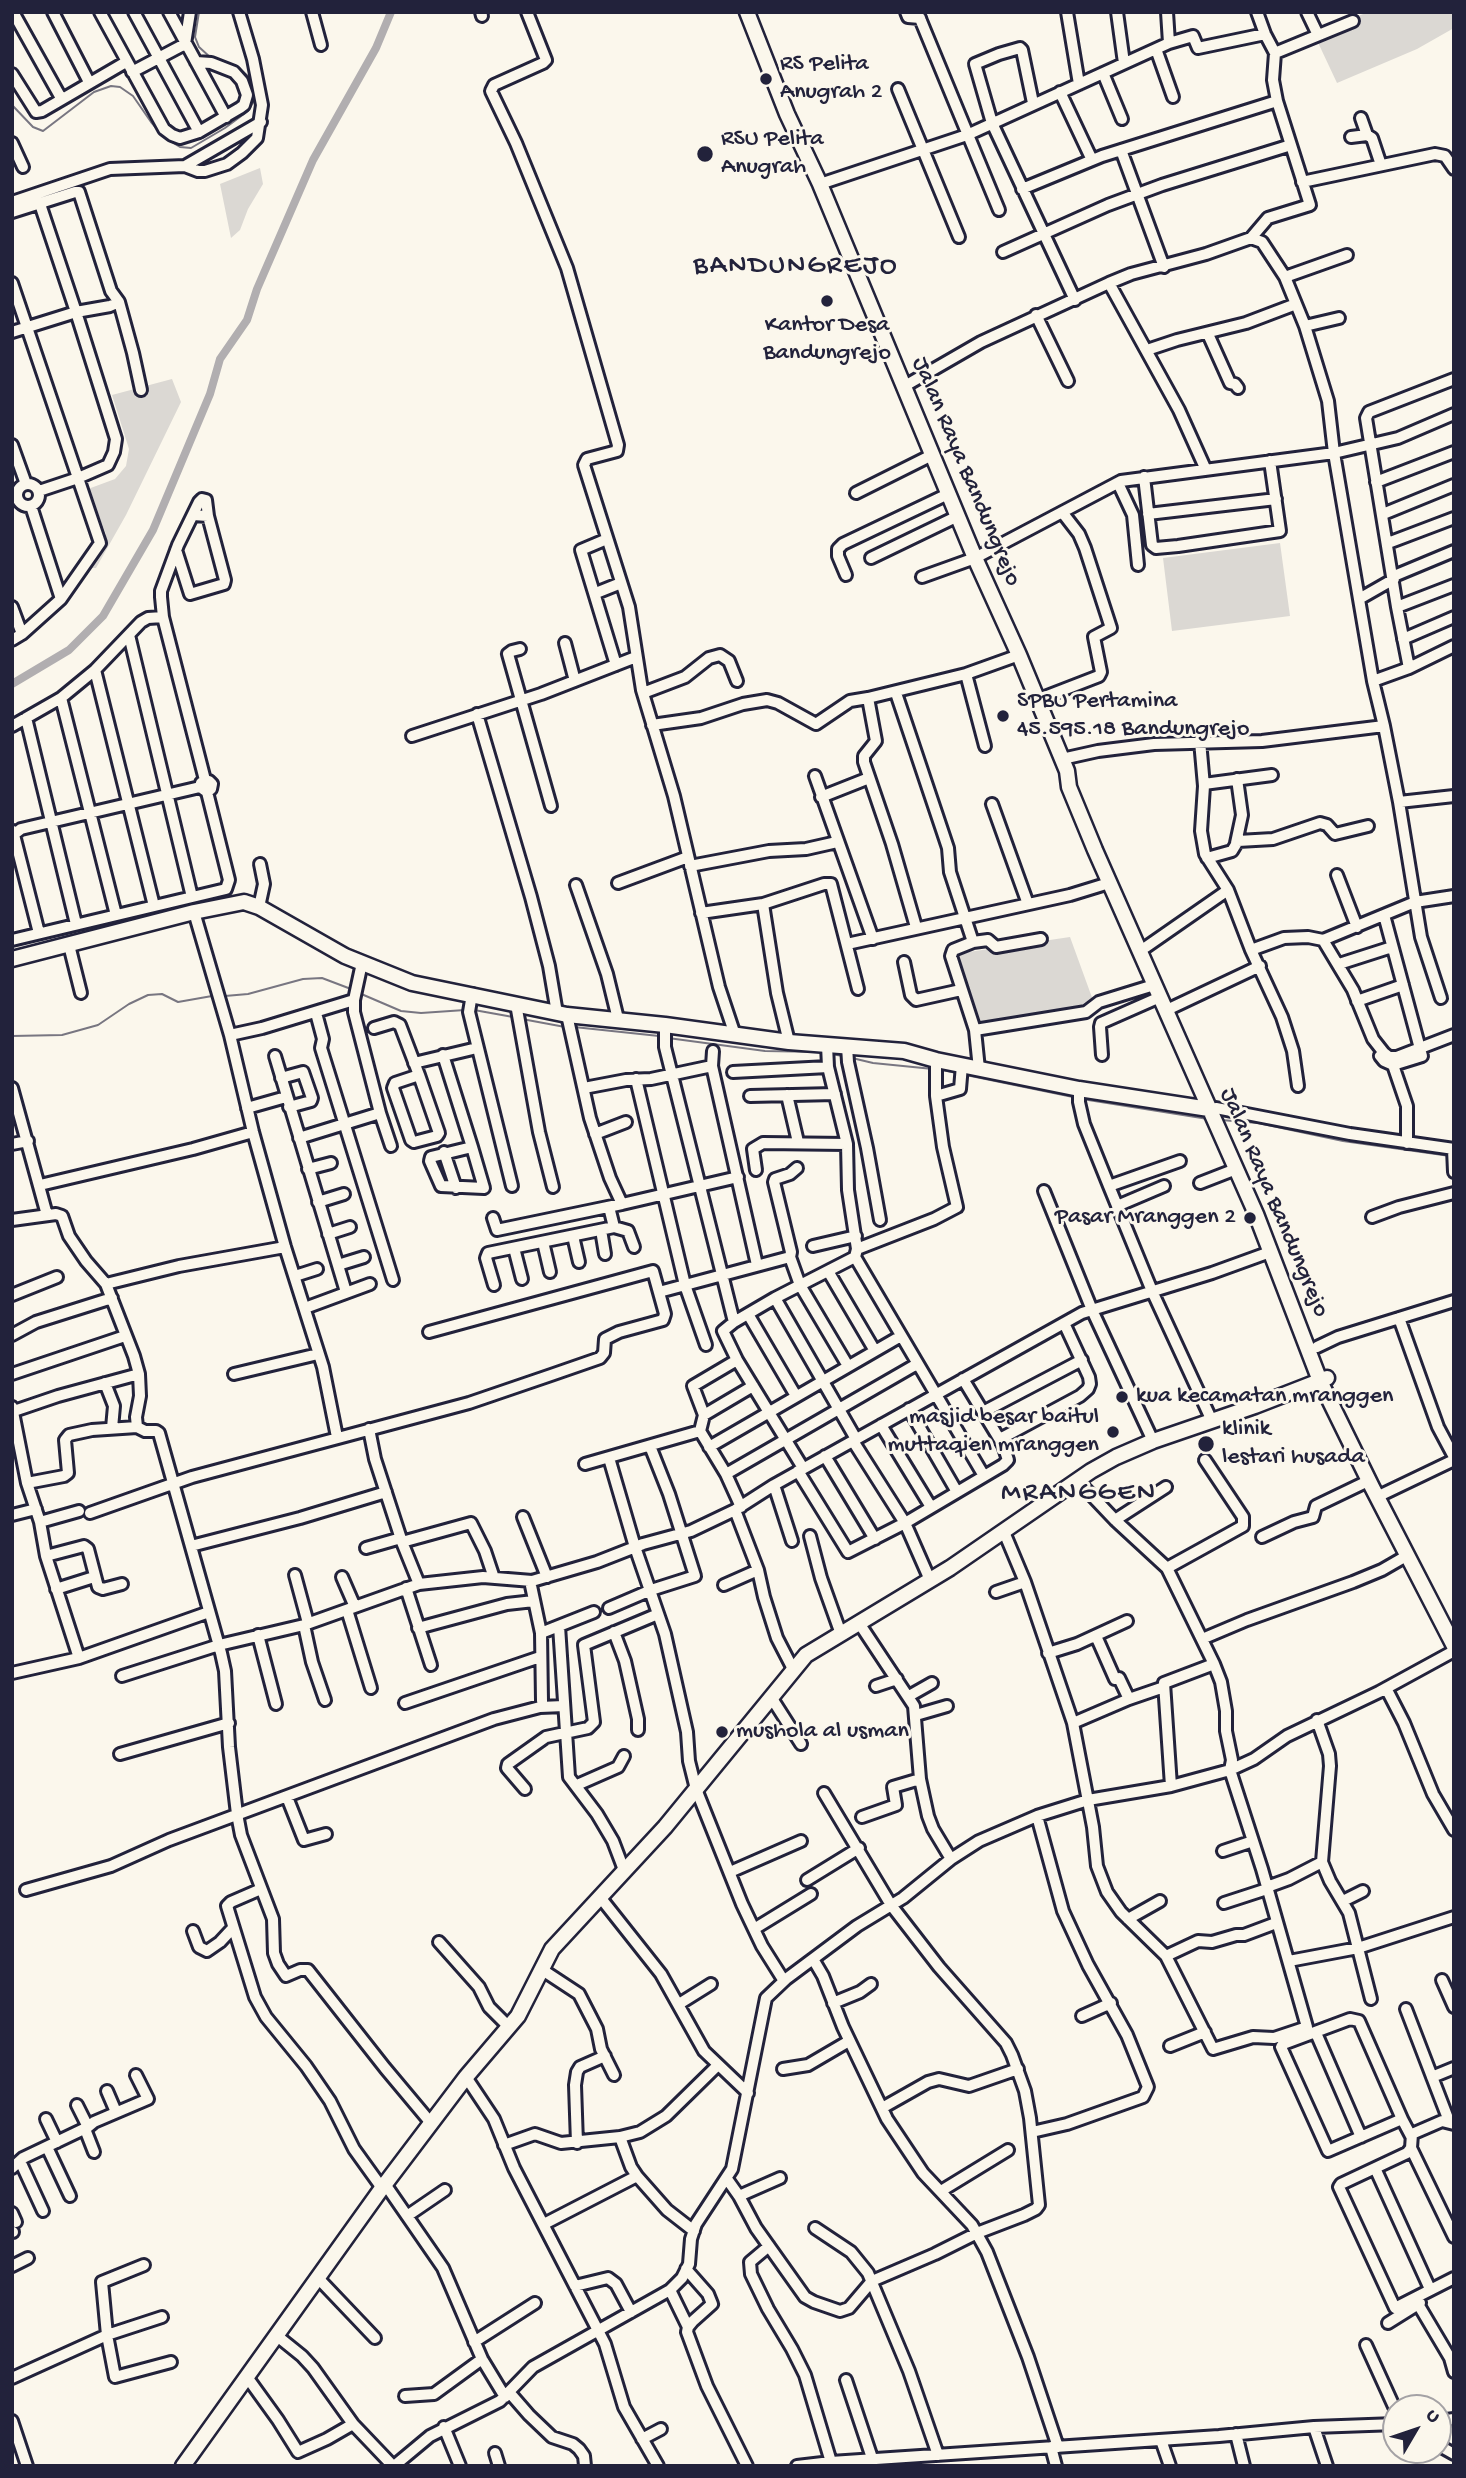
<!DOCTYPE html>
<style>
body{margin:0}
#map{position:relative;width:1466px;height:2478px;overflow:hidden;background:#fbf7ec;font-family:"Gochi Hand",sans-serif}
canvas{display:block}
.frame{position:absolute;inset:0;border:14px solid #22223b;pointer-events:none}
.north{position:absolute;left:1382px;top:2394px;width:70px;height:70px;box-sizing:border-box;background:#fbf7ec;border:2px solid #a4a2a5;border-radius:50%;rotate:51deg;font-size:19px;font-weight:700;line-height:28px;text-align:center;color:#22223b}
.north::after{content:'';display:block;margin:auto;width:24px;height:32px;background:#22223b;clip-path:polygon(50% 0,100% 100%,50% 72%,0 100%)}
</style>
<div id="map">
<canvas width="1466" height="2478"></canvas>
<div class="frame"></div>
<div class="north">U</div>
</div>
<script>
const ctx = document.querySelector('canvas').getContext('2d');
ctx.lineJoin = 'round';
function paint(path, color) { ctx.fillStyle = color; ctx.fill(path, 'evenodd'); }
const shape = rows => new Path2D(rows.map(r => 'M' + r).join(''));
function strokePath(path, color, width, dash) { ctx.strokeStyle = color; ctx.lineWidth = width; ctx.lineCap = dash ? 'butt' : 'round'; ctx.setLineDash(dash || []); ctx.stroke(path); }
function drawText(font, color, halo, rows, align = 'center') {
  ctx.font = font + ' "Gochi Hand",sans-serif'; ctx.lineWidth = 6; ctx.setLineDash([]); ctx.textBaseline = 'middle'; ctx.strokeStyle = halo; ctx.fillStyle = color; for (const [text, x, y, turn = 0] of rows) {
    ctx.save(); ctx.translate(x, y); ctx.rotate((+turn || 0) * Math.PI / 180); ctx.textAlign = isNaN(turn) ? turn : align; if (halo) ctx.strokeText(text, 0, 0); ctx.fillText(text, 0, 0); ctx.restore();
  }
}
const green = shape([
 [1368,12,1454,12,1454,28,1417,49,1337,83,1314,34],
 [260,168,263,184,248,209,240,230,231,238,220,184],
 [172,379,181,402,126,515,96,568,91,568,106,534,88,489,115,479,126,466,129,449,112,395],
 [1280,543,1290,616,1172,631,1163,558],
 [1070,937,1094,1003,976,1027,955,954]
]);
const stream = shape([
 [199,12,195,37,199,47,211,58],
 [217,60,239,68,250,78,253,85],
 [12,105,33,127,43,131,94,92,111,86,120,87,133,96,151,122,165,138,180,147,191,148,225,128,248,111,255,99,254,91],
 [359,993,401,1011,421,1013,465,1010],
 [225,996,248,994,303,979,322,978,351,989],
 [474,1010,513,1017],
 [522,1019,565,1027],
 [574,1027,659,1036],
 [12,1036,62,1035,98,1025,129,1004,148,995,162,994,178,1002,212,996],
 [668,1038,765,1051,822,1052],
 [831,1054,843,1056],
 [852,1058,873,1063,933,1069],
 [942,1070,957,1073],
 [966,1075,1073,1097],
 [1082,1099,1208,1119],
 [1221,1120,1258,1123,1343,1141,1450,1156]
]);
const canal = shape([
 [12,684,69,650,103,616,153,530,210,394,220,359,247,320,257,289,313,160,376,48,391,12]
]);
const minor = shape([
 [13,12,61,98],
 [53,12,89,82],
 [100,12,164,129,172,135,180,138,199,132],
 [134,12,199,132,240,108,244,105,247,95,242,81,234,72,211,63,196,62],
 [169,12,226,117],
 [312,12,321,45],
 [481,12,482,16],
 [527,12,546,60,543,63,494,85,491,91,516,143,567,268,618,445,617,451,587,459,584,465,629,607,642,690,674,796,719,987,735,1035],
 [906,12,908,17,920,18,921,21,999,210],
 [1067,12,1079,84],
 [1117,12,1124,63],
 [1167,12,1169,43],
 [1307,12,1318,35],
 [1156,49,1173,97],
 [1275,53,1353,21],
 [132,72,185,44,190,12],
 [1103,73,1122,119],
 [12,74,36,112,42,111,126,62],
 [898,89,959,237],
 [1060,92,1092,160],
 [1033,103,1022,50,1020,48,999,54,975,64,992,123,1075,300],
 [1361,118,1367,135],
 [1351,137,1367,135,1372,138,1381,165],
 [12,143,23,167],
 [1121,150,1164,267],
 [185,166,261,122],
 [1302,182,1435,154,1445,156,1454,169],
 [820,184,967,135,1169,43,1193,36,1198,48,1265,34],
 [1022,189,1102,156,1277,101],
 [12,202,110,169,185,166,198,171,205,171,227,164,242,153,257,138,262,105,253,59,239,12],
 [12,212,75,192,79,192,111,291,119,302,110,306,76,312,116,439,114,452,108,465,78,478,100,543,61,599],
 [1251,238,1262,242,1285,277,1305,326,1328,401,1334,453,1373,681,1384,726,1399,802,1454,796],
 [1003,252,1108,205,1162,185,1291,145],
 [1285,277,1347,255],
 [12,283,78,478,39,491],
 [1109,283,1179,410,1206,470],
 [119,302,133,353,141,390],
 [1036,315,1068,381],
 [1305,326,1339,318],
 [12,332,76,312,40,204],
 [1208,334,1230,383,1235,384,1238,388],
 [1147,350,1177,340,1246,323,1296,304],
 [903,387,981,342,1109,283,1131,274,1206,254,1251,238,1268,218,1310,205,1277,101,1273,80,1275,53,1265,34,1257,12],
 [12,445,26,484],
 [1144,477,1152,545,1156,548,1178,546,1280,531,1270,461],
 [1376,482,1454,452],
 [1118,483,1133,515,1138,565],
 '17 495a11 11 0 1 1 22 0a11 11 0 1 1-22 0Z',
 [856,493,932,455],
 [1148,514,1276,499],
 [1383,514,1454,485],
 [193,515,208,516,206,500,202,499,199,502,178,545,161,591,161,597,163,617,205,780],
 [607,539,581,550,616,665],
 [1388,543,1454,518],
 [176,550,190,594,224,584,225,580,208,516],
 [871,558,958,516],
 [846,575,838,556,838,549,843,544,948,494],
 [1394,576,1454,551],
 [922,577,975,558,1121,481,1334,453,1398,438,1454,414],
 [596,593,621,583],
 [1359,599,1394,579],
 [12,607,22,634],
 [1397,607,1454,585],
 [129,635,192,897],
 [1403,639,1454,617],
 [12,640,22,634,61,599,31,506],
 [565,643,575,681],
 [520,649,512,651,508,654,551,806],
 [1409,668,1454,646],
 [95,670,154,906],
 [966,674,985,746],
 [1373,681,1409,668,1397,607,1366,418,1369,412,1454,379],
 [643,693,685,677,709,658,720,655,729,661,737,681],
 [896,693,943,833,948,848,950,872,973,942,953,950,951,956,975,1030,979,1069],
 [61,698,116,915],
 [1037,700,1099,676,1101,672,1094,637,1111,628,1085,548,1079,534,1062,512],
 [477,714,531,897,549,966,557,1013],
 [26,718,76,924],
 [652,725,701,718,743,704,767,700,778,703,816,724,850,701,868,698],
 [12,726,61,698,95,670,141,622,148,618,163,617],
 [412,736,541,694,636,657],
 [1200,741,1204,786,1201,831,1205,854,1228,890,1251,950,1282,1017,1293,1051,1298,1086],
 [1062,759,1098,751,1154,744,1262,741,1384,726],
 [815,776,873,939],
 [1204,784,1272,775],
 [821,797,869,778],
 [1399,802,1421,937,1441,998],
 [992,804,1028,904],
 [13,831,39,933],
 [12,836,21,829,200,787,201,783,205,780,209,781,212,784,211,789,207,792,200,787],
 [1236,843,1242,815,1237,779],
 [1207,858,1232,851,1238,841,1273,839,1320,823,1327,825,1335,834,1368,826],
 [690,866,769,851,806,849,837,842],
 [1337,875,1357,927],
 [618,883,688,857],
 [576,885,607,974,618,1019],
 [763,904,777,993,789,1042],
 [259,907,264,884,260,864],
 [194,912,230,1035,253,1132,285,1247,323,1367,337,1437],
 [701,913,763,904,824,884,831,884,858,989],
 [916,927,892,844,864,762,864,756,876,741,868,698,966,674,1019,655],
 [12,940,226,889,229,880,207,792],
 [1323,940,1353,990,1373,1039,1384,1053,1389,1057,1397,1057,1454,1035],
 [973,942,988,940,996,947,1041,939],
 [847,944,1070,895,1109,883],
 [69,945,81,993],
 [1146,947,1228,890],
 [1251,950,1284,938,1308,937,1323,940,1415,902,1454,896],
 [904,962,911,995,916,1000,961,990],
 [362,963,354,1000,354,1012,380,1113],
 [1339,964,1392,947],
 [472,994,469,1012,512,1186],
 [1357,1001,1403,985],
 [516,1004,539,1132,553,1187],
 [1171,1008,1260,966],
 [316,1013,323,1039,321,1048,393,1280],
 [567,1015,590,1118,610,1178,622,1204,738,1177],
 [665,1025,665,1047,734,1322],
 [374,1028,394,1022,400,1025,419,1075,439,1133,437,1136,414,1142,411,1140,393,1088,395,1083,419,1075],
 [975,1030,1086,1012,1099,1002,1154,985],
 [230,1035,262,1028,354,1000],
 [827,1045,828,1067,847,1144,848,1190,857,1249,855,1257,984,1476],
 [847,1046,848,1062,867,1148,880,1220],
 [713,1051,712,1066,757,1265],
 [1382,1054,1380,1056,1384,1061,1393,1065,1422,1056,1384,915],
 [443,1055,472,1147,484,1188,441,1186,430,1161,431,1157,472,1147],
 [1102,1055,1100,1027,1101,1023,1160,997],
 [275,1056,346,1292],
 [414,1063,477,1048],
 [1393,1065,1407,1106,1407,1143],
 [733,1072,828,1067],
 [281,1078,303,1072,312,1098,311,1101,289,1107],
 [636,1079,685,1285,706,1345],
 [12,1088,47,1215],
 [584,1088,626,1080,651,1079,712,1066],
 [1079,1089,1079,1102,1084,1124,1109,1186,1152,1291,1212,1421],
 [787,1095,798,1142],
 [750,1096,835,1094],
 [936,1096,936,1060],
 [247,1108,286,1097],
 [1216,1108,1350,1134,1454,1149],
 [595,1134,626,1122],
 [299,1138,380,1113,391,1146],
 [12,1144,28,1141],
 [1453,1149,1454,1172],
 [444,1152,456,1188],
 [308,1169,331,1163],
 [756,1170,753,1149,763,1143,847,1144],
 [1200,1183,1236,1169],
 [40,1185,193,1149,253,1132],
 [1109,1186,1180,1161],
 [1044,1191,1092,1310,1153,1441],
 [318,1202,344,1194],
 [1117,1206,1164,1186],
 [609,1207,614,1227,628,1231,634,1247],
 [1372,1217,1399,1207,1454,1193],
 [493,1218,497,1230,622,1204],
 [12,1220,56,1214,62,1216,69,1236,86,1261,106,1284,134,1356,139,1374,140,1396,136,1417,137,1427,145,1431,156,1431,159,1433,221,1653,225,1671,229,1747,237,1814,241,1835,273,1919,274,1953,278,1964,286,1976,300,1970,308,1970,385,2068,431,2123],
 [601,1230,605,1254],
 [328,1234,350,1227],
 [573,1236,579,1262],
 [543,1242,550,1272],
 [813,1246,856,1236],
 [514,1248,522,1279],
 [857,1249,934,1219,957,1207,943,1147,936,1096,960,1089,962,1065],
 [790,1257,800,1285,848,1366],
 [338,1265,364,1257],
 [828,1271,875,1351],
 [295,1276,317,1269],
 [106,1284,179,1266,285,1247],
 [494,1285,486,1258,488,1253,614,1227],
 [659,1292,790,1257,791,1252,774,1182,775,1179,790,1174,797,1168],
 [12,1295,57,1277],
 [775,1298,856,1439],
 [305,1308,370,1284],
 [748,1314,796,1396],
 [1399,1318,1438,1427,1454,1457],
 [12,1335,36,1322,112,1298],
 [1317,1347,1338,1337,1454,1301],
 [12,1374,125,1336],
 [234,1374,318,1354],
 [105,1383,114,1406,112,1428],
 [12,1407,27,1483,40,1522,46,1556,79,1658],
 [909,1409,957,1492],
 [14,1411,58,1396,139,1374],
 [983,1412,1082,1360],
 [704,1415,753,1386],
 [881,1425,931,1507],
 [369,1429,375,1459,402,1542,419,1584],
 [700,1431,704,1415,693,1386,737,1360],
 [1000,1439,1080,1396,1088,1389,1090,1384,1089,1377,1064,1323],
 [853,1441,905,1523,930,1580],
 [709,1447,901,1336],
 [825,1456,875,1539],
 [609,1458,635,1547,665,1634,687,1732,689,1761,696,1789,742,1904,762,1946,784,1981],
 [585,1464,700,1431,726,1474,741,1507],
 [803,1468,737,1360,723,1331,734,1322,775,1298,855,1257],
 [798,1471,848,1552,905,1523,1003,1465,1008,1460,1003,1445,963,1379],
 [726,1474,917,1364],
 [27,1483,64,1476,68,1473,65,1440,69,1435,92,1430,137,1427],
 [774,1485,792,1541],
 [1383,1494,1454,1460],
 [735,1510,758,1570,764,1597,777,1638,793,1669],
 [90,1513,192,1477,469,1403,551,1375,600,1358,604,1353,605,1339,619,1332,663,1320,665,1314,653,1271,429,1332],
 [12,1515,36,1509],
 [523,1517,547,1577],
 [1115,1520,1166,1487],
 [40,1522,79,1511],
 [1004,1532,1025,1582,1073,1723,1093,1827,1097,1866,1107,1892,1121,1912,1166,1956,1213,2049,1253,2037,1274,2038,1307,2027,1262,1869,1230,1770,1232,1760,1226,1731,1226,1711,1221,1682,1214,1664,1167,1568,1115,1520,1078,1481],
 [810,1536,821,1578,841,1634],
 [1262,1537,1294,1522,1313,1517,1316,1506,1368,1481],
 [402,1542,471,1523,485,1551,494,1578],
 [191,1546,300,1518,386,1492],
 [366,1548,401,1538],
 [46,1556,84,1546,88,1549,98,1587,103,1589,122,1584],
 [1167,1568,1243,1526,1243,1517,1205,1460],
 [295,1575,308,1623],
 [342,1577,355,1607],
 [530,1581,541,1633,542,1701],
 [724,1585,758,1570],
 [406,1588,431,1665],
 [56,1589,94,1577],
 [996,1592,1025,1582],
 [609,1608,651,1590,695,1576,669,1494,650,1446],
 [347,1610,371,1688],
 [859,1623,914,1706,920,1779,928,1816,933,1829,951,1859],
 [304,1625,312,1662,325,1700],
 [559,1626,569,1777,597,1814,613,1841,624,1870],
 [418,1628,507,1604,534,1601],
 [614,1632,625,1661,638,1719,638,1730],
 [541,1633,594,1612],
 [258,1635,276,1704],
 [1096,1636,1115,1679,1119,1678,1129,1699],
 [1202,1639,1247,1620,1353,1582,1382,1570,1408,1555],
 [1048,1653,1077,1644,1127,1621],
 [12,1673,79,1658,209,1612],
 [122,1676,219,1645,304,1625,419,1584,483,1577,532,1581,597,1562,643,1544,691,1531,735,1510,774,1485,1082,1313,1212,1273,1270,1252],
 [876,1686,897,1679],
 [1386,1688,1404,1723,1433,1794,1454,1830],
 [909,1696,932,1683],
 [771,1697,801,1744],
 [405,1703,540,1657],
 [916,1715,947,1706],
 [1317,1720,1329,1754,1330,1766,1322,1862,1330,1881,1349,1913,1371,1999],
 [1073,1723,1129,1699,1164,1687],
 [120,1754,229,1723],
 [577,1785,618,1767,624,1756],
 [1171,1786,1164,1683,1214,1664],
 [525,1789,507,1768,508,1764,546,1737,588,1728,594,1722,584,1645,658,1614],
 [287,1797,304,1840,326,1834],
 [862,1817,896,1805,893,1787,920,1779],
 [1223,1851,1253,1841],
 [730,1872,801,1841],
 [807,1880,859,1848],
 [1267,1887,1289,1879,1322,1862],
 [261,1889,231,1902,227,1906,255,1997,266,2017,306,2066,330,2101,354,2149,382,2188],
 [26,1890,111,1866,169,1840,494,1719,540,1707,564,1706],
 [600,1897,661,1974,704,2051,748,2093],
 [1343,1901,1363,1891],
 [1224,1903,1267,1889],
 [1128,1919,1160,1901],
 [754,1929,811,1894],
 [193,1931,199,1947,207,1951,220,1942,233,1928],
 [439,1942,479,1987,489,2007,509,2027],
 [1166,1956,1198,1941,1212,1942,1236,1935,1244,1935,1276,1923],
 [813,1959,823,1976,843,2027,887,2119,923,2173,972,2225,987,2252,1028,2357,1058,2447],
 [1289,1961,1358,1948,1454,1917],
 [541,1969,579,1994,597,2029,601,2049,614,2075],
 [1442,1980,1454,2007],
 [833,2003,860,1992,871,1984],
 [679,2004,711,1984],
 [1406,2009,1449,2121],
 [1082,2016,1111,2003],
 [1316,2033,1361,2137],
 [1170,2046,1205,2032],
 [783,2069,808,2065,849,2041],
 [466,2077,494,2119,514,2168,605,2344,624,2407,658,2466],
 [1432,2077,1454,2068],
 [107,2091,116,2112],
 [77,2105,88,2127],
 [882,2108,928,2082,939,2079,969,2086,1018,2069],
 [46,2119,57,2142],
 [1402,2119,1359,2021,1350,2019,1283,2044,1281,2047,1328,2151,1402,2119,1411,2136],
 [1454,2124,1442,2121,1412,2134,1411,2148,1407,2153,1341,2184,1339,2187,1395,2308,1454,2278],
 [85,2129,94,2152],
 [1032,2132,1067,2124,1143,2097,1148,2087,1127,2035,1088,1965,1063,1911,1037,1816],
 [620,2137,640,2132,666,2116,718,2065],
 [577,2143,575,2085,577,2072,580,2067,605,2056],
 [504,2145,535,2134,561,2143,620,2137,631,2167,637,2176,667,2210,694,2231],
 [47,2147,70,2196],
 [1411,2148,1454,2237],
 [20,2161,43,2211],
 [12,2168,23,2158,88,2127,94,2122,148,2099,136,2075],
 [1375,2168,1430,2289],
 [727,2179,739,2196,756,2228,805,2297,814,2302,840,2311,849,2308,872,2281,935,2254,977,2233,1024,2215,1036,2209,1039,2205,1030,2118,1025,2091,1012,2055,1006,2043,939,1967,891,1905,824,1793],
 [385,2184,443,2268,482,2359,505,2397],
 [941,2191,1008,2150],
 [739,2196,780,2178],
 [12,2213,16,2222],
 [407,2216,445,2190],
 [544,2224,637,2176],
 [815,2228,851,2252,868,2273,909,2371,938,2455],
 [12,2232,13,2232],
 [769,2246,750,2262,751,2274,768,2309,792,2349,805,2375,831,2462,797,2466],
 [144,2265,102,2282,107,2335,162,2317],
 [12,2266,28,2258],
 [686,2269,708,2294,712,2304,693,2321,688,2327,687,2332,707,2386,747,2466],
 [317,2277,375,2338],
 [575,2286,608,2278,616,2284,631,2312],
 [670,2290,688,2327],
 [1418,2304,1450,2358,1454,2372],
 [1388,2323,1420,2303],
 [276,2335,302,2356,313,2368,353,2424,393,2466],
 [474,2342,535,2303],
 [1366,2345,1396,2411],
 [247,2377,278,2420,298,2452,327,2439,353,2424],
 [12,2378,107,2335,115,2377,171,2362],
 [846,2380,872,2458],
 [509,2392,529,2415,552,2437,573,2444,579,2449,584,2456,585,2466],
 [405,2396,434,2394,482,2359],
 [12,2421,27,2466],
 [1438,2421,1454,2419],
 [444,2427,460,2466],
 [1314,2427,1327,2466],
 [1236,2434,1244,2466],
 [642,2439,661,2429],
 [1161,2440,1170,2466],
 [1438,2445,1454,2454],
 [1051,2447,1056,2466],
 [495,2453,499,2466],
 [831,2462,1219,2436,1314,2427,1396,2424],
 [394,2466,430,2436,500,2401,533,2367,670,2290,682,2278,689,2264,691,2239,696,2224,732,2169,766,1998,786,1979,857,1926,903,1898,951,1859,979,1841,1037,1816,1088,1800,1171,1786,1230,1770,1254,1759,1287,1736,1379,1692,1454,1651]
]);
const major = shape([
 [747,12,787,114,820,184,975,558,1019,655,1067,771,1069,787,1095,850,1256,1214,1320,1381,1372,1487,1454,1646],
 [12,959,194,912,244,902,259,907,345,956,412,983,567,1015,665,1025,789,1042,904,1051,936,1060,1079,1089,1209,1109],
 [183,2466,382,2188,466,2077,518,2016,552,1949,665,1827,806,1655,950,1568,1091,1471,1116,1457,1153,1441,1255,1406,1327,1378]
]);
const markers = [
 [766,79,7,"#22223b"],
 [705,154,9,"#22223b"],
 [827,301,7,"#22223b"],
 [1003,716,7,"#22223b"],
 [1250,1218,7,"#22223b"],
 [1122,1397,7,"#22223b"],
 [1113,1432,7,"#22223b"],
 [1206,1444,9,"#22223b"],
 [722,1732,7,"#22223b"]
];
const poiNames = [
 ["RS Pelita",780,65],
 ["Anugrah 2",780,93],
 ["RSU Pelita",721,140],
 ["Anugrah",721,168],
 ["Kantor Desa",827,326,"center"],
 ["Bandungrejo",827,354,"center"],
 ["SPBU Pertamina",1017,702],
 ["45.595.18 Bandungrejo",1017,730],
 ["Pasar Mranggen 2",1236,1218,"right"],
 ["kua kecamatan mranggen",1136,1397],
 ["masjid besar baitul",1099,1418,"right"],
 ["muttaqien mranggen",1099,1446,"right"],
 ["klinik",1222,1430],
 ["lestari husada",1222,1458],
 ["mushola al usman",736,1732]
];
const streetNames = [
 ["Jalan Raya Bandungrejo",965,472,67],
 ["Jalan Raya Bandungrejo",1273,1203,67]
];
const quarterNames = [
 ["BANDUNGREJO",796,268],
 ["MRANGGEN",1079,1495]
];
paint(green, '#dbd8d3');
strokePath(stream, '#787681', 2);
strokePath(canal, '#b1aeb0', 8);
strokePath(minor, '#22223b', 16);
strokePath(major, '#22223b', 19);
strokePath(minor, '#fbf7ec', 10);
strokePath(major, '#fbf7ec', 14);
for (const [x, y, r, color] of markers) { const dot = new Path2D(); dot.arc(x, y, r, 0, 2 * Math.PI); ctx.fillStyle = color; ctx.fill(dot); strokePath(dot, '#fbf7ec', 2.5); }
drawText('24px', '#22223b', '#fbf7ec', poiNames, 'left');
drawText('24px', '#22223b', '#fbf7ec', streetNames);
ctx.letterSpacing = '2px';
drawText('28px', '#22223b', '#fbf7ec', quarterNames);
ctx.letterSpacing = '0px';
</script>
